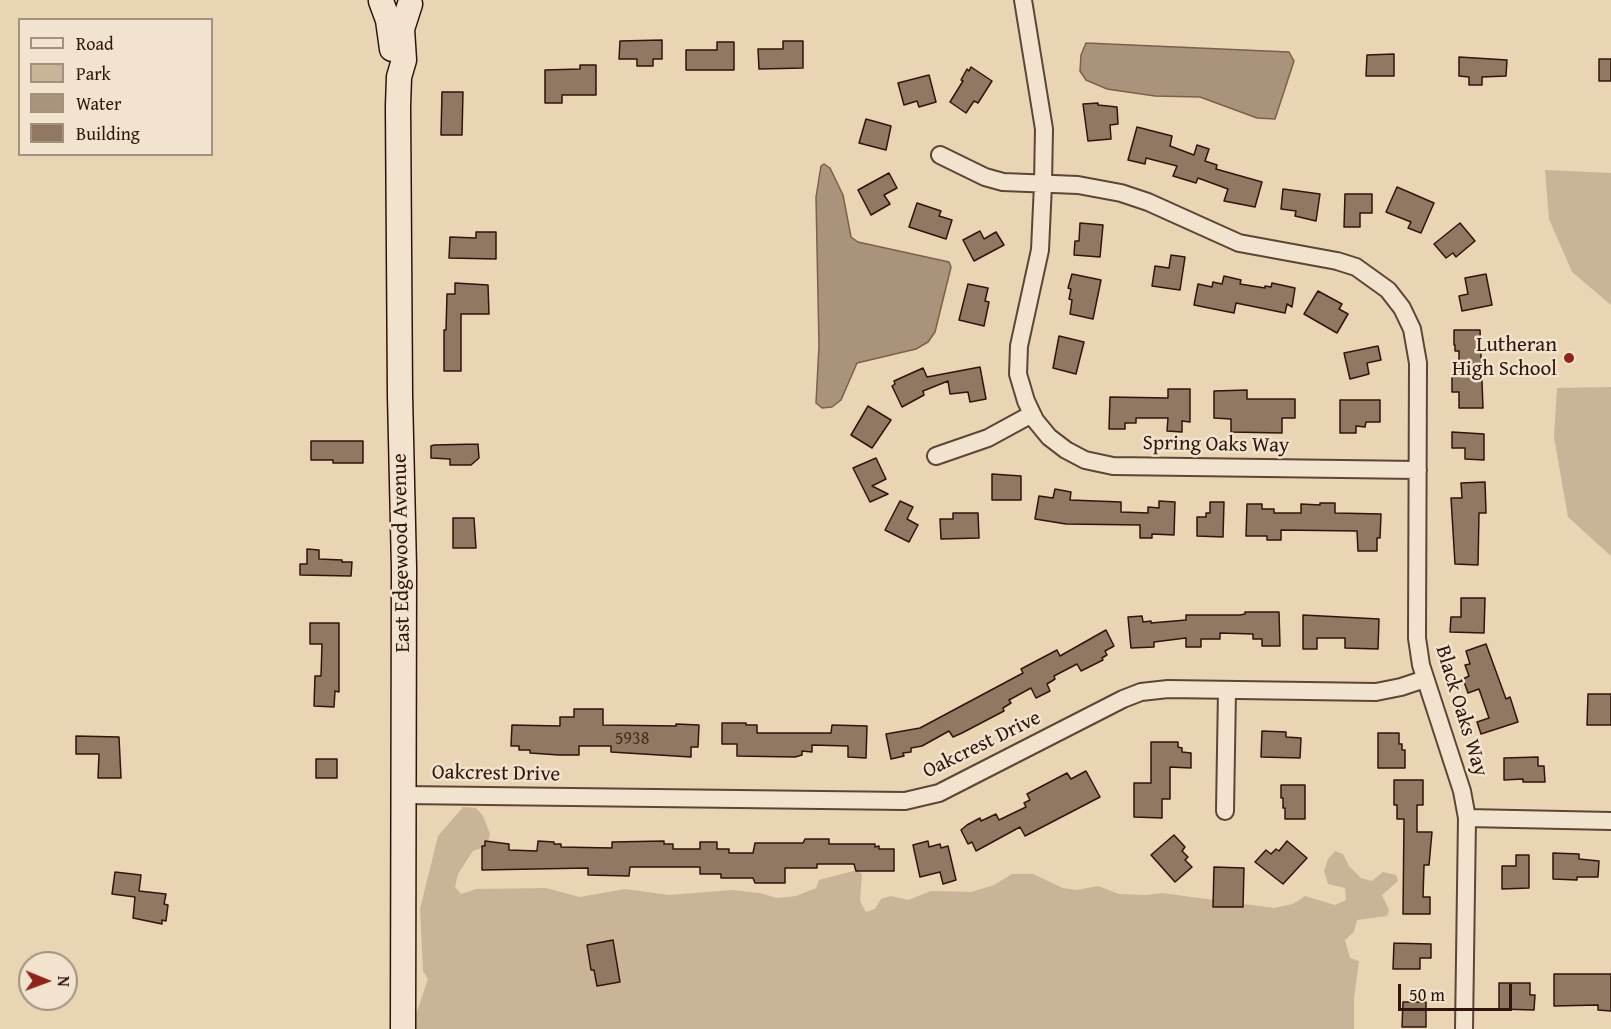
<!DOCTYPE html>
<style>
body{margin:0}
#map{position:relative;width:1611px;height:1029px;overflow:hidden;background:#e9d4b4;font-family:"Gentium Book Plus",serif}
canvas{display:block}
.legend{position:absolute;left:18px;top:18px;width:195px;height:138px;box-sizing:border-box;background:#f1e3ce;border:2px solid #a39180;margin:0;padding:8px 10px;list-style:none;font-size:18px;color:#2f150b}
.legend li{display:flex;align-items:center;gap:12px;height:30px}
.legend b{width:30px;border:2px solid #a39180}
.north{position:absolute;left:18px;top:951px;width:60px;height:60px;box-sizing:border-box;background:#f1e3ce;border:2px solid #a39180;border-radius:50%;rotate:91deg;font-size:16px;font-weight:700;line-height:24px;text-align:center;color:#2f150b}
.north::after{content:'';display:block;margin:auto;width:21px;height:27px;background:#8f2418;clip-path:polygon(50% 0,100% 100%,50% 72%,0 100%)}
.scale{position:absolute;left:1398px;top:984px;width:114px;height:27px;box-sizing:border-box;border:3px solid #2f150b;border-top:0;padding-left:8px;font-size:18px;line-height:21px;white-space:nowrap;color:#2f150b;-webkit-text-stroke:4px #f1e3ce;paint-order:stroke}
</style>
<div id="map">
<canvas width="1611" height="1029"></canvas>
<ul class="legend">
<li><b style="height:8px;background:#f1e3ce"></b>Road</li>
<li><b style="height:16px;background:#c9b497"></b>Park</li>
<li><b style="height:16px;background:#aa937b"></b>Water</li>
<li><b style="height:16px;background:#907863"></b>Building</li>
</ul>
<div class="north">N</div>
<div class="scale">50 m</div>
</div>
<script>
const ctx = document.querySelector('canvas').getContext('2d');
ctx.lineJoin = 'round';
function paint(path, color) { ctx.fillStyle = color; ctx.fill(path, 'evenodd'); }
const shape = rows => new Path2D(rows.map(r => 'M' + r).join(''));
function strokePath(path, color, width, dash) { ctx.strokeStyle = color; ctx.lineWidth = width; ctx.lineCap = dash ? 'butt' : 'round'; ctx.setLineDash(dash || []); ctx.stroke(path); }
function drawText(font, color, halo, rows, align = 'center') {
  ctx.font = font + ' "Gentium Book Plus",serif'; ctx.lineWidth = 5; ctx.setLineDash([]); ctx.textBaseline = 'middle'; ctx.strokeStyle = halo; ctx.fillStyle = color; for (const [text, x, y, turn = 0] of rows) {
    ctx.save(); ctx.translate(x, y); ctx.rotate((+turn || 0) * Math.PI / 180); ctx.textAlign = isNaN(turn) ? turn : align; if (halo) ctx.strokeText(text, 0, 0); ctx.fillText(text, 0, 0); ctx.restore();
  }
}
const green = shape([
 [1545,170,1611,173,1611,305,1572,272,1549,219],
 [1611,387,1611,556,1568,517,1554,437,1557,388],
 [463,807,476,808,483,816,490,834,487,846,473,851,458,874,455,887,461,894,476,889,546,888,580,897,625,889,669,895,732,890,760,893,777,898,796,896,816,888,819,880,857,870,862,874,860,901,866,912,875,909,881,899,891,896,908,900,931,891,971,892,994,885,1012,874,1033,874,1063,888,1077,890,1098,886,1119,894,1146,895,1162,893,1274,908,1293,904,1305,896,1335,905,1346,900,1345,888,1328,884,1324,871,1328,859,1335,851,1343,854,1349,866,1361,878,1372,881,1383,872,1396,875,1398,881,1382,895,1389,910,1387,916,1357,920,1354,932,1345,940,1350,958,1359,961,1354,998,1354,1029,415,1029,414,1020,428,979,423,971,420,909,438,836]
]);
const water = shape([
 [1086,43,1289,52,1294,61,1275,119,1257,118,1200,97,1155,96,1107,89,1086,80,1080,71,1081,55,1086,43],
 [824,164,830,168,843,195,851,237,858,242,949,262,951,267,935,332,928,342,916,349,857,363,841,400,832,407,822,408,816,403,819,346,816,197,821,166,824,164]
]);
const building = shape([
 [662,40,662,59,653,59,653,66,637,66,637,59,619,59,620,41,662,40],
 [783,41,803,41,803,68,759,69,758,49,783,49,783,41],
 [717,42,734,42,734,70,686,70,686,50,717,50,717,42],
 [1394,54,1394,76,1366,76,1367,55,1394,54],
 [1459,57,1507,60,1506,76,1482,77,1482,85,1469,85,1469,77,1459,76,1459,57],
 [1599,59,1611,59,1611,81,1599,81,1599,59],
 [580,65,596,65,596,95,562,95,562,103,545,103,545,70,580,69,580,65],
 [971,67,992,81,978,103,974,101,966,113,950,102,963,81,961,80,967,69,969,71,971,67],
 [929,75,936,102,919,107,917,101,904,105,898,83,929,75],
 [442,92,463,92,462,135,441,135,442,92],
 [1098,103,1098,105,1117,107,1118,124,1110,125,1111,139,1088,141,1083,104,1098,103],
 [866,119,891,126,886,150,859,143,866,119],
 [1137,127,1172,136,1170,146,1194,155,1197,145,1209,149,1205,161,1217,165,1216,169,1262,182,1255,207,1224,201,1228,189,1198,178,1196,183,1173,176,1177,166,1146,158,1145,164,1128,160,1137,127],
 [889,173,897,188,884,195,890,204,871,215,858,190,889,173],
 [1397,187,1434,203,1421,233,1408,228,1411,222,1386,212,1397,187],
 [1283,189,1320,194,1316,221,1295,216,1296,211,1281,209,1283,189],
 [1345,194,1372,194,1372,213,1360,213,1360,227,1344,227,1345,194],
 [917,203,941,211,939,216,952,220,946,239,909,227,917,203],
 [1080,223,1103,225,1100,257,1074,255,1075,241,1079,241,1080,223],
 [1460,223,1475,241,1456,257,1453,253,1446,258,1434,244,1460,223],
 [980,231,984,239,996,232,1004,245,974,261,963,240,980,231],
 [476,232,496,232,496,259,449,258,450,237,476,238,476,232],
 [1171,255,1185,257,1180,290,1152,286,1155,266,1169,268,1171,255],
 [1072,274,1101,280,1093,319,1070,314,1072,300,1069,299,1071,289,1068,288,1072,274],
 [1486,274,1492,305,1462,311,1459,296,1468,294,1465,278,1486,274],
 [1224,276,1241,280,1240,284,1265,288,1265,286,1271,287,1272,283,1295,288,1292,307,1287,304,1285,313,1236,303,1234,313,1194,305,1198,284,1212,287,1213,282,1222,284,1224,276],
 [455,283,488,285,489,314,461,314,461,371,444,371,444,330,446,330,447,294,455,294,455,283],
 [968,284,988,288,985,301,989,302,984,326,959,320,968,284],
 [1318,291,1342,304,1339,309,1348,314,1337,333,1304,314,1318,291],
 [1454,330,1480,330,1483,408,1459,408,1459,392,1452,392,1452,377,1459,377,1459,351,1455,351,1455,345,1454,345,1454,330],
 [1059,336,1084,342,1076,374,1053,368,1059,336],
 [1378,346,1381,360,1367,363,1369,374,1350,379,1344,353,1378,346],
 [980,367,986,399,970,402,968,392,950,394,948,381,923,391,924,395,902,407,892,386,895,384,894,381,923,368,927,377,980,367],
 [1168,389,1190,389,1190,422,1182,421,1182,432,1167,431,1168,418,1136,418,1136,423,1125,423,1125,429,1109,429,1110,397,1168,398,1168,389],
 [1247,390,1247,399,1295,399,1295,418,1282,418,1282,433,1231,432,1231,419,1214,418,1214,391,1247,390],
 [1340,400,1380,400,1380,422,1366,422,1365,427,1356,426,1356,433,1340,433,1340,400],
 [868,406,891,420,872,448,851,435,868,406],
 [1452,432,1484,434,1484,460,1465,459,1465,448,1452,448,1452,432],
 [311,441,363,441,363,463,333,463,333,460,311,460,311,441],
 [478,444,479,458,471,465,450,465,450,459,431,458,431,446,434,445,478,444],
 [876,458,886,479,872,486,888,494,870,502,853,468,876,458],
 [992,474,1021,476,1021,500,992,500,992,474],
 [1485,482,1486,513,1479,513,1478,565,1455,564,1451,498,1462,498,1461,483,1485,482],
 [1055,489,1071,492,1070,500,1121,502,1121,512,1148,513,1148,507,1159,508,1159,501,1175,502,1174,535,1152,534,1152,538,1140,538,1140,525,1066,524,1035,519,1039,496,1053,498,1055,489],
 [900,501,913,507,907,519,918,525,909,542,885,530,900,501],
 [1210,502,1224,502,1223,537,1197,536,1197,517,1206,517,1206,513,1210,513,1210,502],
 [1320,503,1335,503,1335,513,1381,514,1380,538,1377,538,1377,551,1358,551,1357,531,1281,530,1281,540,1267,540,1267,536,1246,536,1247,504,1262,504,1262,509,1274,509,1274,513,1301,513,1301,504,1320,505,1320,503],
 [953,513,978,513,979,538,941,539,940,519,953,519,953,513],
 [453,518,474,518,476,548,453,548,453,518],
 [307,549,319,550,319,559,342,560,342,562,352,562,351,576,300,575,300,564,307,564,307,549],
 [1461,598,1485,598,1484,633,1450,632,1451,617,1461,617,1461,598],
 [1245,612,1279,612,1280,646,1262,646,1262,639,1253,639,1253,634,1220,633,1220,639,1201,639,1201,647,1186,647,1186,638,1154,642,1154,647,1131,648,1128,617,1142,616,1143,622,1151,621,1151,623,1186,620,1186,615,1240,615,1245,614,1245,612],
 [1303,615,1379,619,1378,649,1345,648,1345,638,1317,638,1317,649,1303,649,1303,615],
 [310,623,339,623,339,692,335,691,334,707,314,706,315,676,321,676,322,644,310,644,310,623],
 [1106,630,1114,646,1105,651,1107,655,1102,658,1103,660,1081,671,1077,664,1054,676,1055,679,1047,684,1050,691,1036,698,1031,688,1009,700,1011,703,1003,708,1004,711,962,733,953,737,949,731,922,746,911,748,911,752,903,753,904,756,891,759,886,734,920,728,1023,673,1021,669,1057,650,1060,656,1106,630],
 [1486,644,1506,699,1510,697,1518,722,1481,734,1477,722,1489,718,1479,689,1468,693,1463,679,1469,676,1465,665,1470,664,1466,651,1486,644],
 [1588,694,1611,694,1611,725,1587,725,1588,694],
 [574,709,603,709,603,725,676,726,676,724,699,725,698,747,691,747,691,757,611,752,611,746,579,746,579,755,559,755,530,753,530,750,519,750,519,746,511,746,512,725,560,726,560,717,574,717,574,709],
 [722,723,746,723,746,725,757,725,757,733,831,733,832,725,867,726,866,758,848,757,848,746,812,745,812,752,802,751,802,755,795,757,737,756,737,744,722,744,722,723],
 [1262,731,1286,732,1286,737,1301,738,1300,758,1261,757,1262,731],
 [1378,733,1399,733,1399,744,1402,744,1402,750,1405,750,1405,768,1378,768,1378,733],
 [76,736,119,737,121,778,98,778,99,754,76,754,76,736],
 [1151,742,1178,742,1178,747,1182,748,1182,752,1191,753,1191,768,1170,767,1170,799,1162,799,1162,818,1134,817,1134,783,1151,783,1151,742],
 [1538,757,1538,766,1544,766,1545,782,1523,782,1523,779,1504,780,1504,758,1538,757],
 [316,759,337,759,337,778,316,778,316,759],
 [1086,771,1100,797,1025,836,1020,827,976,851,972,842,968,844,961,830,967,825,980,818,981,821,996,814,999,820,1026,807,1024,803,1030,800,1027,794,1067,773,1071,779,1086,771],
 [1394,780,1423,780,1423,805,1417,805,1417,832,1432,832,1429,865,1424,865,1423,897,1430,897,1430,914,1403,914,1404,819,1397,819,1397,805,1394,805,1394,780],
 [1281,785,1305,785,1305,819,1285,819,1285,808,1283,808,1283,798,1281,798,1281,785],
 [1174,835,1185,847,1182,851,1188,857,1185,860,1192,867,1175,882,1151,855,1174,835],
 [805,839,829,839,829,844,875,844,875,847,879,846,879,849,894,849,894,871,856,871,854,864,817,864,817,868,785,868,785,883,755,883,753,878,721,878,721,874,700,874,700,867,630,867,629,876,588,875,588,868,482,870,482,846,485,846,485,841,509,844,509,850,537,851,538,841,554,842,554,844,561,844,561,847,612,848,612,842,664,841,664,844,673,844,673,849,700,849,700,842,717,842,717,849,729,849,729,853,753,853,755,843,803,843,805,839],
 [928,841,929,847,940,844,941,848,948,846,956,880,943,884,940,872,920,877,913,845,928,841],
 [1287,841,1307,858,1283,884,1255,862,1266,850,1271,854,1276,849,1279,851,1287,841],
 [1553,853,1579,854,1579,859,1599,861,1598,877,1577,877,1577,880,1553,879,1553,853],
 [1516,855,1529,855,1529,888,1502,889,1502,866,1516,866,1516,855],
 [1214,867,1244,868,1243,907,1213,907,1214,867],
 [115,872,141,875,139,891,166,894,164,904,168,905,166,921,162,920,162,924,133,918,135,897,112,894,115,872],
 [613,940,620,982,597,986,594,970,591,970,587,945,613,940],
 [1394,943,1431,944,1431,958,1420,958,1420,969,1393,969,1394,943],
 [1554,974,1611,974,1611,1011,1598,1010,1598,1005,1554,1006,1554,974],
 [1499,983,1530,983,1530,995,1535,995,1534,1010,1499,1009,1499,983],
 [1403,1002,1426,1002,1426,1027,1402,1027,1403,1002]
]);
const minor = shape([
 [1023,0,1044,129,1043,184,1040,250,1019,346,1018,374,1026,401,1035,420,1049,437,1066,450,1085,460,1113,466,1418,470],
 [940,155,985,177,1003,182,1078,185,1121,193,1148,202,1239,243,1337,261,1356,267,1388,290,1402,308,1412,329,1418,363,1417,638,1421,665,1462,791,1467,818,1464,1029],
 [936,456,988,438,1032,414],
 [404,795,905,801,939,793,1123,699,1141,692,1168,689,1376,692,1401,687,1425,679],
 [1225,811,1227,690],
 [1467,818,1611,821]
]);
const secondary = shape([
 [381,1,388,20,392,49],
 [403,1029,404,568,400,395,398,106,399,77,404,60,402,29,410,4]
]);
const markers = [
 [1569,358,6,"#8f2418"]
];
const numberNames = [
 ["5938",632,739]
];
const poiNames = [
 ["Lutheran",1557,346],
 ["High School",1557,370]
];
const streetNames = [
 ["Spring Oaks Way",1216,445,1],
 ["East Edgewood Avenue",402,553,-91],
 ["Black Oaks Way",1461,711,73],
 ["Oakcrest Drive",982,745,-26],
 ["Oakcrest Drive",496,774,1]
];
paint(green, '#c9b497');
paint(water, '#aa937b');
strokePath(water, '#79614e', 1.5);
paint(building, '#907863');
strokePath(building, '#2f150b', 1.5);
strokePath(minor, '#5e4535', 20);
strokePath(secondary, '#2f150b', 27);
strokePath(minor, '#f1e3ce', 16);
strokePath(secondary, '#f1e3ce', 24);
for (const [x, y, r, color] of markers) { const dot = new Path2D(); dot.arc(x, y, r, 0, 2 * Math.PI); ctx.fillStyle = color; ctx.fill(dot); strokePath(dot, '#f1e3ce', 2); }
drawText('18px', '#472e21', null, numberNames);
drawText('21px', '#2f150b', '#f1e3ce', poiNames, 'right');
drawText('21px', '#2f150b', '#f1e3ce', streetNames);
</script>
